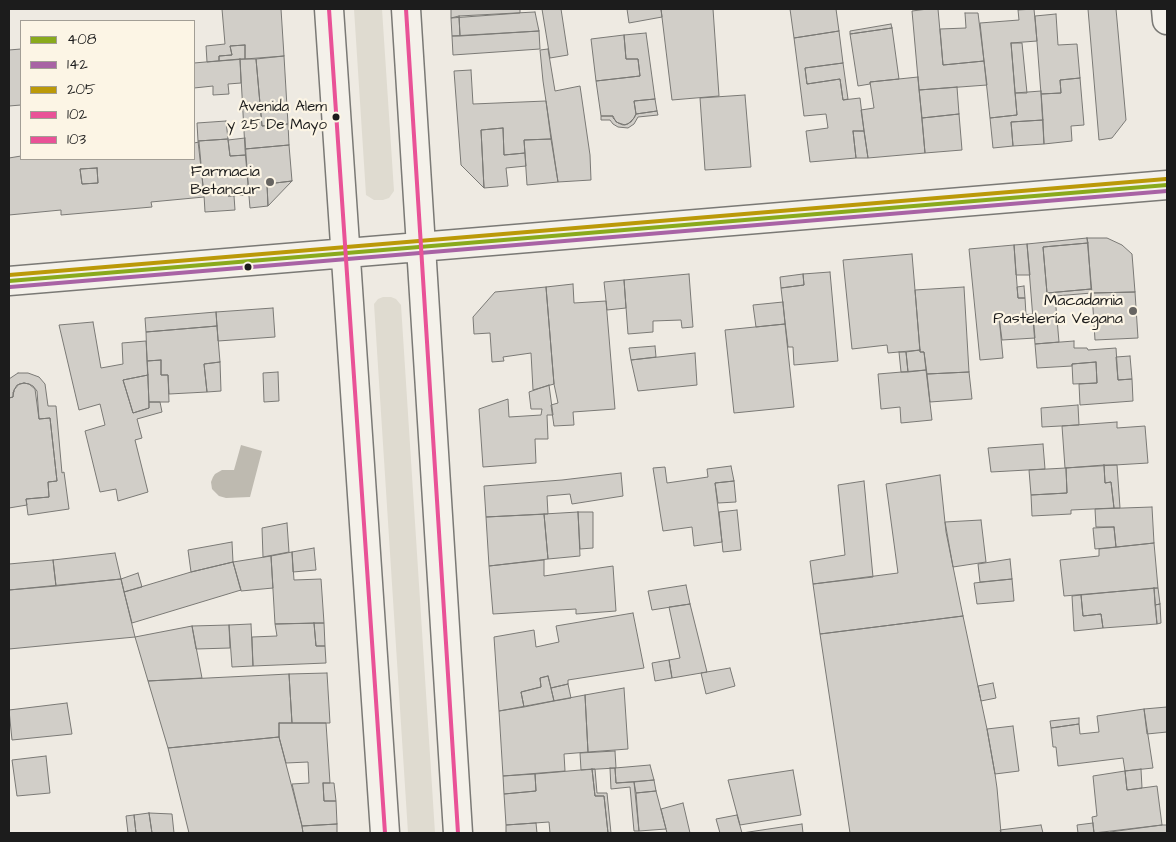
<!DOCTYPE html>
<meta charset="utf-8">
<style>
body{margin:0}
#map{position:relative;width:1176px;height:842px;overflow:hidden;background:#eeeae2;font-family:"Architects Daughter",sans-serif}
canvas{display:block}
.frame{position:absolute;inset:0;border:10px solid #1c1c1c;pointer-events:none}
.legend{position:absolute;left:20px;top:20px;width:175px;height:140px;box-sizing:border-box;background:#fcf5e5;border:1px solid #a29e95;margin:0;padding:6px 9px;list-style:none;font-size:15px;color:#1c1c1c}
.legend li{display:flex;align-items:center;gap:10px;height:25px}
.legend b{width:25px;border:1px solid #a29e95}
</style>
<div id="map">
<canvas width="1176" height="842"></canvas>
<div class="frame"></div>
<ul class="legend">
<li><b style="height:6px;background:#89aa1c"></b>408</li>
<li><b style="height:6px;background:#a863a4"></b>142</li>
<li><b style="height:6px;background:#bb9908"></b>205</li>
<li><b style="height:6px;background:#e95297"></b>102</li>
<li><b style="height:6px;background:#e95297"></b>103</li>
</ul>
</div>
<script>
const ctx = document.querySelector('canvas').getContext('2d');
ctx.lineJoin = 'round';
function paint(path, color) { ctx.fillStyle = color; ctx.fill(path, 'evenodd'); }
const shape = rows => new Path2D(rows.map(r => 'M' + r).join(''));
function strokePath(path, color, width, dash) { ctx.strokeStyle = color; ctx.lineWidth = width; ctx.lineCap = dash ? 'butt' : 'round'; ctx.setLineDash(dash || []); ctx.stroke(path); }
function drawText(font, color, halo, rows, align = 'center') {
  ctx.font = font + ' "Architects Daughter",sans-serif'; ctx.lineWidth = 4.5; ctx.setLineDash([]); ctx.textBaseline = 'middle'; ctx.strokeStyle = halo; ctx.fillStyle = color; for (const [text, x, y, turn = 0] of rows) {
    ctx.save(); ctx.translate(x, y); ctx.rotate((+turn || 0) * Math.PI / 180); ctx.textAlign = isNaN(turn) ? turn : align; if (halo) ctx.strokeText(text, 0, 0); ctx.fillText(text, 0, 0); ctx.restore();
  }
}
const green = shape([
 [354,9,382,9,394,191,389,198,383,200,374,200,366,195],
 [383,297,391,297,396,299,401,305,435,833,408,833,374,304,378,299]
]);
const water = shape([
 [241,445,262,451,250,497,226,498,219,496,212,489,211,482,213,477,215,474,222,470,234,470]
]);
const building = shape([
 [222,9,281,9,284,56,245,59,245,45,230,46,232,55,219,56,219,61,207,62,206,46,225,44,222,9],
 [451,9,520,9,520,13,451,18,451,9],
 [542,9,561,9,568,55,550,58,542,9],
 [627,9,661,9,662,17,629,23,627,9],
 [661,9,713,9,719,96,672,100,661,9],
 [790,9,836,9,839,31,794,38,790,9],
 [928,9,938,9,943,65,984,61,987,85,919,90,912,11,928,9],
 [1034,9,1037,41,1011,43,1017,115,990,118,980,23,1019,20,1018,10,1034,9],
 [1088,9,1116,9,1126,120,1112,138,1099,140,1088,9],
 [535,12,539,31,460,36,459,16,535,12],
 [965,13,978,13,984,61,943,65,940,29,966,28,965,13],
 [1056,14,1058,45,1077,44,1080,78,1060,80,1061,93,1041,94,1035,16,1056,14],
 [459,16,460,36,452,36,451,18,459,16],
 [891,24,892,28,850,34,850,31,891,24],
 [892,28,899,79,870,82,870,84,858,86,850,34,892,28],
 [539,31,540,49,453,55,452,36,539,31],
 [839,31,843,63,805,68,807,84,840,79,843,100,860,98,864,131,853,131,856,158,810,162,806,131,828,128,826,114,804,116,794,38,839,31],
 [646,33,655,99,634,101,636,114,634,118,628,124,623,125,618,123,613,118,613,116,601,116,596,81,640,76,638,59,626,59,624,35,646,33],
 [624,35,626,59,638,59,640,76,596,81,591,39,624,35],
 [1011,43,1022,43,1027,93,1015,93,1011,43],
 [245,45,245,59,219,61,219,56,232,55,230,46,245,45],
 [21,49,21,105,9,106,9,50,21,49],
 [548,49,555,91,580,86,590,155,591,180,558,182,543,81,540,50,548,49],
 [284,56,288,124,262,126,256,59,284,56],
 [240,59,256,59,262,126,288,124,289,145,245,149,240,59],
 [240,59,241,83,228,84,229,94,213,95,213,86,194,88,194,63,240,59],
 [843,63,848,99,843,100,840,79,807,84,805,68,843,63],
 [471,70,473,104,546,101,551,139,524,140,525,153,504,155,503,128,481,130,484,188,461,165,454,71,471,70],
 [918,77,925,153,868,158,861,110,874,108,870,82,918,77],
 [1080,78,1084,125,1071,126,1072,141,1044,144,1041,94,1061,93,1060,80,1080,78],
 [957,87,959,114,922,118,919,90,957,87],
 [1041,91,1043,120,1011,122,1013,146,993,148,990,118,1017,115,1015,93,1041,91],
 [745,95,751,167,705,170,700,98,745,95],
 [655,99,657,111,636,114,634,101,655,99],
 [657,111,658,115,638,117,634,124,628,128,618,127,613,124,610,120,601,120,601,116,613,116,616,122,625,125,631,122,634,118,636,114,657,111],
 [959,114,962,150,925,153,922,118,959,114],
 [1043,120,1044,144,1013,146,1011,122,1043,120],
 [226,121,228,139,198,141,197,123,226,121],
 [503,128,504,155,525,153,526,166,506,168,508,186,484,188,481,130,503,128],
 [853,131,864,131,868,158,856,158,853,131],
 [245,138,246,155,230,156,228,140,245,138],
 [228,139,230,156,246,155,249,195,228,196,228,193,204,195,198,141,228,139],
 [551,139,558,182,527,185,524,140,551,139],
 [199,142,204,197,151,202,152,207,61,215,61,210,9,215,9,158,21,156,21,159,194,159,194,143,199,142],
 [97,168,98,183,82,184,80,169,97,168],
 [289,145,292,181,267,184,268,206,250,208,245,149,289,145],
 [97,168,98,183,82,184,80,169,97,168],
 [292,181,268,206,267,184,292,181],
 [228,193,228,196,234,196,235,210,205,212,204,195,228,193],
 [1087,238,1088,243,1043,247,1047,293,1091,289,1092,293,1055,296,1059,342,1035,344,1027,244,1087,238],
 [1087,238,1107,238,1122,245,1132,254,1135,292,1092,293,1087,238],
 [1088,243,1091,289,1047,293,1043,247,1088,243],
 [1027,244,1030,275,1016,275,1014,245,1027,244],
 [1014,245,1018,298,1025,298,1026,315,999,317,1003,358,980,360,969,249,1014,245],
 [912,254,920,350,888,353,887,345,852,349,843,260,912,254],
 [830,272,838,361,794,365,793,347,788,347,781,288,804,285,803,274,830,272],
 [689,274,693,327,682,328,681,320,653,321,653,332,628,334,624,280,689,274],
 [803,274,804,285,781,288,780,277,803,274],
 [624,280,626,308,607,310,604,282,624,280],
 [573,284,574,303,606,301,615,409,573,412,574,425,554,426,551,405,558,403,554,384,546,287,573,284],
 [1024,286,1025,298,1018,298,1017,287,1024,286],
 [546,287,554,384,533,390,531,353,503,357,504,361,492,362,490,333,474,334,473,317,495,292,546,287],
 [964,287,969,372,927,374,924,352,920,352,915,290,964,287],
 [1135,292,1138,338,1095,340,1092,293,1135,292],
 [783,302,785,324,756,327,753,305,783,302],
 [273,308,275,337,218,341,216,312,273,308],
 [216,312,217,326,146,332,145,318,216,312],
 [1033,314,1035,338,1002,340,999,317,1033,314],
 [93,322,101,368,123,364,122,343,146,341,148,375,123,380,133,413,149,408,149,402,160,402,162,412,137,419,142,438,135,440,148,492,118,501,116,489,100,492,85,431,105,425,100,404,79,410,59,325,93,322],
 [785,324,794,407,734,413,725,330,785,324],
 [217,326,220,362,204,364,207,392,169,394,168,375,161,375,161,360,147,361,146,332,217,326],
 [1074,341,1074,348,1087,348,1088,350,1116,348,1118,380,1132,379,1133,401,1080,405,1079,384,1097,383,1096,362,1072,364,1072,366,1037,368,1035,344,1074,341],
 [655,346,656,357,631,360,629,348,655,346],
 [920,350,920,352,924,352,926,370,908,372,906,352,920,350],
 [899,352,906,352,908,372,901,372,899,352],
 [695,353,697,385,638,391,631,360,695,353],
 [1130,356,1132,379,1118,380,1116,357,1130,356],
 [161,360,161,375,168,375,169,402,149,402,147,361,161,360],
 [220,362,221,391,207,392,204,364,220,362],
 [1096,362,1097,383,1073,384,1072,364,1096,362],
 [926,370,932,420,901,423,900,407,881,409,878,374,926,370],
 [278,372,279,401,264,402,263,373,278,372],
 [969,372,972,399,930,402,927,374,969,372],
 [18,373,28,373,39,377,45,384,48,406,56,406,62,473,64,472,69,509,28,515,26,499,49,497,48,482,57,481,50,418,39,419,35,389,29,384,24,383,19,384,14,390,13,397,9,398,9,379,18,373],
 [148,375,149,408,133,413,123,380,148,375],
 [24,383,29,384,33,386,37,391,39,419,50,418,57,481,48,482,49,497,26,499,27,505,9,508,9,398,13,397,13,392,14,392,14,390,17,385,24,383],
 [549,385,553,415,547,415,548,439,535,439,536,463,483,467,479,409,508,399,509,417,541,415,542,409,531,409,529,392,549,385],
 [1078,405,1079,425,1042,427,1041,408,1078,405],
 [1117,422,1117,428,1145,426,1148,463,1065,468,1062,426,1117,422],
 [1043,444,1045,469,991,472,988,448,1043,444],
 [1104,465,1105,483,1111,482,1114,508,1071,510,1071,514,1032,516,1031,495,1067,493,1066,468,1104,465],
 [1104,465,1117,465,1120,508,1114,508,1111,482,1105,483,1104,465],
 [731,466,734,481,715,483,722,542,694,546,692,527,663,531,653,468,665,467,667,483,708,477,707,469,731,466],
 [1066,468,1067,493,1031,495,1029,470,1066,468],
 [621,473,623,496,572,504,570,494,547,496,548,514,486,517,484,486,562,480,621,473],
 [940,475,946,532,963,616,820,634,813,584,898,573,886,484,940,475],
 [734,481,736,502,718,503,715,483,734,481],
 [864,481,873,577,813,584,810,561,845,555,838,485,864,481],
 [1152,507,1154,543,1116,547,1114,527,1096,527,1095,509,1152,507],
 [737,510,741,550,723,552,719,512,737,510],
 [578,512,580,556,548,559,544,514,578,512],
 [578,512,593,512,593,548,580,549,578,512],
 [544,514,548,559,489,566,486,517,544,514],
 [981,520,986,562,953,567,945,522,981,520],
 [287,523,289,552,263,557,262,528,287,523],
 [1114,527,1116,547,1095,549,1093,528,1114,527],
 [232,542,233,562,191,572,188,550,232,542],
 [1154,543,1158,588,1064,596,1060,560,1099,556,1099,549,1154,543],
 [314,548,316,570,293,572,292,552,314,548],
 [292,552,294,580,321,579,324,623,275,624,271,556,292,552],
 [115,553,121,579,56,586,53,560,115,553],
 [271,556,273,588,241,591,233,562,271,556],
 [1010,559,1012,579,980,582,978,564,1010,559],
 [53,560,56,586,9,590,9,564,53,560],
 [544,560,544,576,613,566,616,611,576,614,576,609,493,614,489,566,544,560],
 [233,562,241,590,132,623,124,592,191,572,233,562],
 [138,573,142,587,124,592,121,579,138,573],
 [121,579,135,637,9,649,9,590,121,579],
 [1012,579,1014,601,977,604,974,583,1012,579],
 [686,585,690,604,652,610,648,591,686,585],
 [1154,588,1157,624,1103,628,1101,614,1083,616,1081,595,1154,588],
 [1154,588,1158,588,1160,604,1155,605,1154,588],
 [1081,595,1083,616,1101,614,1103,628,1074,631,1072,596,1081,595],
 [690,604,707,672,672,678,669,660,680,658,669,607,690,604],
 [1160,604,1161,623,1157,624,1155,605,1160,604],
 [633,613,644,668,568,680,568,684,551,688,548,676,540,678,541,687,521,692,524,707,499,711,494,637,534,630,536,647,559,642,556,626,633,613],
 [963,616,987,729,995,774,997,788,1001,833,850,833,820,634,963,616],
 [314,623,316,646,325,646,326,663,253,666,252,637,277,636,275,624,314,623],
 [314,623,324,623,325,646,316,646,314,623],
 [251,624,253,666,232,667,229,625,251,624],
 [229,625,230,648,196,649,192,626,229,625],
 [192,626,202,678,148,681,135,637,192,626],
 [669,660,672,678,655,681,652,663,669,660],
 [730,668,735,686,706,694,701,673,730,668],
 [327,673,330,723,292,723,289,674,327,673],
 [289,674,292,723,279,723,279,737,168,748,148,681,289,674],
 [548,676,554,701,524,707,521,692,541,687,540,678,548,676],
 [993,683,996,698,981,701,978,686,993,683],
 [568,684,571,698,554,701,551,688,568,684],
 [624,688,628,749,588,752,585,695,624,688],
 [585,695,588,752,564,754,565,771,503,776,499,711,585,695],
 [67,703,72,734,12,740,9,710,67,703],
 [1167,707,1167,732,1147,734,1144,709,1167,707],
 [1144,709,1153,768,1125,771,1123,758,1058,766,1056,747,1053,747,1051,728,1079,724,1080,734,1099,732,1097,716,1144,709],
 [1079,718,1079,724,1051,728,1050,721,1079,718],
 [279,723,326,723,330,783,323,783,324,801,336,801,337,824,302,826,292,784,309,783,308,762,286,763,279,737,279,723],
 [1013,726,1019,771,995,774,987,729,1013,726],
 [279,737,302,826,303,833,189,833,168,748,279,737],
 [615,751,616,768,581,770,580,753,615,751],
 [46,756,50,793,17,796,12,760,46,756],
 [650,765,654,780,616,783,615,768,650,765],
 [610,768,615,768,616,783,634,782,639,831,634,831,630,787,611,789,610,768],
 [592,769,595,796,604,796,608,833,550,833,549,822,506,825,504,794,536,791,535,774,592,769],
 [592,769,595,769,597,793,607,793,611,833,608,833,604,796,595,796,592,769],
 [1141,769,1142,788,1127,790,1125,771,1141,769],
 [793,770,801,815,740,825,728,780,793,770],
 [1125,771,1127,790,1157,786,1162,825,1094,833,1092,817,1097,816,1093,776,1125,771],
 [535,774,536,791,504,794,503,776,535,774],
 [654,780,656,791,636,793,634,782,654,780],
 [323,783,334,783,336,801,324,801,323,783],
 [656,791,666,829,639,831,636,793,656,791],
 [683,803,690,833,667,833,661,809,683,803],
 [149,813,152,833,136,833,134,815,149,813],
 [149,813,172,814,174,833,152,833,149,813],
 [134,815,136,833,128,833,126,816,134,815],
 [737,815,742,833,720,833,716,819,737,815],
 [536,823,537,833,506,833,506,825,536,823],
 [1093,823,1094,833,1078,833,1077,825,1093,823],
 [337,824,337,833,303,833,302,826,337,824],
 [802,824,803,833,742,833,802,824],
 [1041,825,1043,833,1001,833,1000,830,1041,825],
 [1162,825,1167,825,1167,833,1110,833,1110,832,1162,825]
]);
const minor = shape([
 [329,9,385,833],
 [406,9,458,833],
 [1166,9,1167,20],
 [9,281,1167,185]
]);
const bus1 = shape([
 [9,281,1167,185]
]);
const bus2 = shape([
 [10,287,1167,191]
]);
const bus3 = shape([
 [9,275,1166,179]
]);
const bus4 = shape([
 [329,9,385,833]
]);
const bus5 = shape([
 [406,9,458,833]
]);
const markers = [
 [336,117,4.5,"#1c1c1c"],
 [270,182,5,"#666461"],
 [248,267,4.5,"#1c1c1c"],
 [1133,311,5,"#666461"]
];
const busNames = [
 ["Avenida Alem",327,108],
 ["y 25 De Mayo",327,126]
];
const poiNames = [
 ["Farmacia",260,173],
 ["Betancur",260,191],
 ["Macadamia",1123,302],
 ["Pastelería Vegana",1123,320]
];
paint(green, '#dfdbd0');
paint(water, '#bebab0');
paint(building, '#d1cec8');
strokePath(building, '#7a7975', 1);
strokePath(minor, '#7a7975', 31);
strokePath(minor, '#f4f1ea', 28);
strokePath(bus1, '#89aa1c', 4);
strokePath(bus2, '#a863a4', 4);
strokePath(bus3, '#bb9908', 4);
strokePath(bus4, '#e95297', 4);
strokePath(bus5, '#e95297', 4);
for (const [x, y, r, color] of markers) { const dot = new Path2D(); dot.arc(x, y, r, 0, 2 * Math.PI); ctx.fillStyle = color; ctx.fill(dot); strokePath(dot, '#fcf5e5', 2); }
drawText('15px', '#1c1c1c', '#fcf5e5', busNames, 'right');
drawText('16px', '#1c1c1c', '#fcf5e5', poiNames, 'right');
</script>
